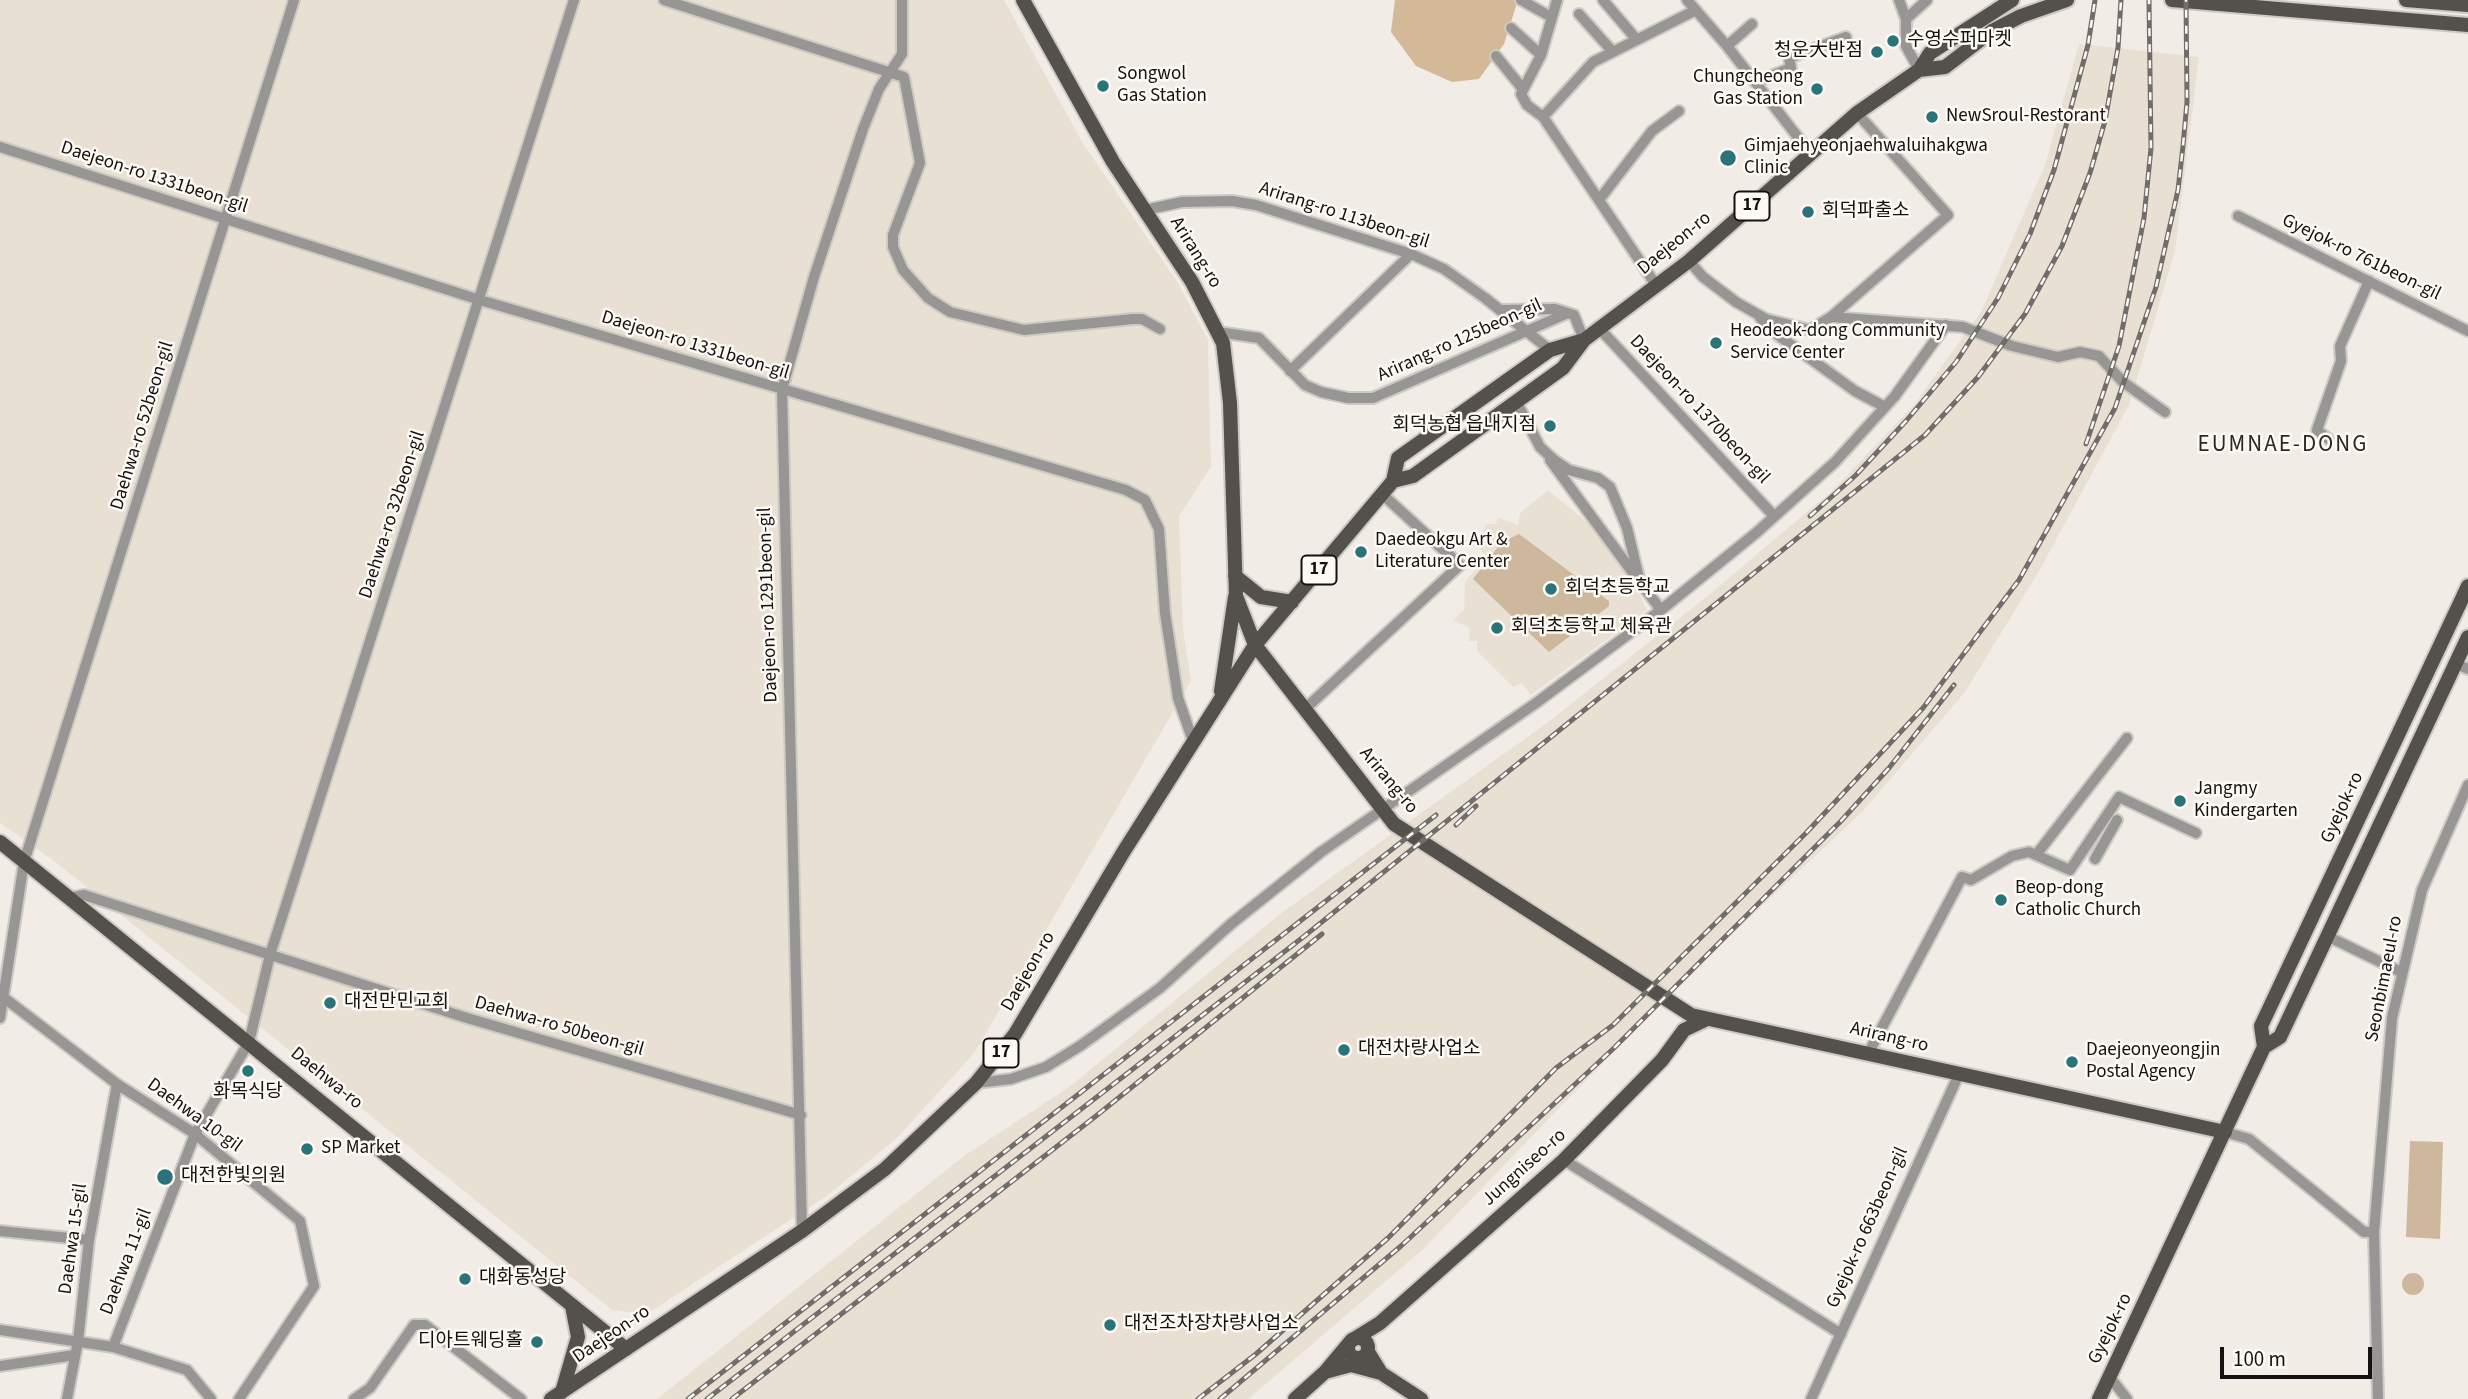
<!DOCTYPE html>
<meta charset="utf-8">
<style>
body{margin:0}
#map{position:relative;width:2468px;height:1399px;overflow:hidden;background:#f1ece6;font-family:"Source Sans 3",sans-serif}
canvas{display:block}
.scale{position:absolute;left:2220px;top:1347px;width:152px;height:32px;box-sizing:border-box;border:4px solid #131210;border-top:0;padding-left:9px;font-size:21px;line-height:24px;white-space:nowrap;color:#131210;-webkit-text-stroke:5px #fef9f4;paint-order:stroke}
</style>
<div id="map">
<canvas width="2468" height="1399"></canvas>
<div class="scale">100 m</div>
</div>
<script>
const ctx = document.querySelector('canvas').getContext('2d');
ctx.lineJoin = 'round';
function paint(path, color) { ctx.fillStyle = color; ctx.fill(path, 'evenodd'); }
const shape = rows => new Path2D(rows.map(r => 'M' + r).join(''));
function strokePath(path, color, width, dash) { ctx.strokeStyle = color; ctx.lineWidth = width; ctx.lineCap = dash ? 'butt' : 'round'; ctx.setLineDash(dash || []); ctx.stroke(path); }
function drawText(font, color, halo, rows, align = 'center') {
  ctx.font = font + ' "Source Sans 3","Noto Sans KR",sans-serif'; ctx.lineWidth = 5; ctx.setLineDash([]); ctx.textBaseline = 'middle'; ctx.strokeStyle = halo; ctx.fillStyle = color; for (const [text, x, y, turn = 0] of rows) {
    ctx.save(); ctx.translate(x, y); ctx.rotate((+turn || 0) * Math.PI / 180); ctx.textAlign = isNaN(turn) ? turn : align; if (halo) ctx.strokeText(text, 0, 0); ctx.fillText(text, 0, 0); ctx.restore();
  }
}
const built = shape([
 [0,0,1004,0,1082,142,1178,283,1208,340,1211,467,1179,516,1183,630,1191,681,975,1052,898,1137,828,1195,647,1314,612,1310,53,860,0,823],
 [2079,44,2199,57,2175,251,2129,405,2039,571,1965,692,1863,811,1681,982,1422,1250,1248,1399,657,1399,964,1156,1068,1088,1284,911,1547,723,1705,598,1833,490,1913,406,1981,312,2045,165],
 [1548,490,1600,533,1632,579,1647,610,1531,695,1522,683,1513,687,1477,651,1477,641,1469,641,1470,628,1453,620,1464,610,1465,582,1486,557,1476,543,1487,524,1495,524,1499,518,1518,525,1520,513]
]);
const green = shape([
 [1519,534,1609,601,1609,606,1549,652,1473,579,1502,542],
 [2410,1141,2443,1142,2440,1239,2406,1237],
 '2402 1284a11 11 0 1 1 22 0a11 11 0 1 1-22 0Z'
]);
const forest = shape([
 [1395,0,1518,0,1504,44,1479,79,1452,82,1416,66,1391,32]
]);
const minor = shape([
 [664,0,904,77,920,163,893,235,893,247,903,270,928,298,950,312,1024,330,1133,319,1142,319,1160,329],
 [1521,0,1551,17],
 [1603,0,1637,40],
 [1687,0,1727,46,1811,154],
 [1899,0,1906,19,1906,46,1919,70],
 [1579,14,1613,52],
 [1906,19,1927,0],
 [1511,28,1541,55],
 [1727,46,1752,24],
 [1496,56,1522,88],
 [1756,82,1791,68,1789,58,1846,37],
 [1543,117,1527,105,1521,94,1541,55,1557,0],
 [0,147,480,300,1126,490,1145,500,1159,529,1165,613,1178,698,1193,741],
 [1599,200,1652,131,1679,111],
 [1145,210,1182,202,1232,201,1256,205,1411,254,1444,269,1485,298,1550,350],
 [2238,216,2468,331],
 [1689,261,1703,277,1736,302,1766,319,1810,330,1831,317,1948,215,1857,113],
 [1656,285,1543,117,1593,62,1696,10],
 [1502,310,1555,309,1574,315,1584,340],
 [1759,316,1768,328,1855,391,1885,407],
 [1831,317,1963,327,2012,346,2058,357,2080,352,2099,356,2123,382,2165,412],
 [1599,328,1774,516],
 [1218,332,1259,338,1305,385,1321,392,1348,398,1373,398,1568,313],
 [1290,371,1411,254],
 [1516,401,1540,447,1553,459,1569,470,1598,478,1610,487,1627,528,1640,582,1661,610],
 [2328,439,2317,430,2341,361,2340,346,2369,281],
 [1550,460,1636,577],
 [2456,664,2468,669],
 [1305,709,1460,565,1381,493],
 [2036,855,2127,738],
 [2095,859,2117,820],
 [69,898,84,895,467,1018,801,1115],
 [2327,936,2401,972],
 [3,997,117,1084,195,1134,300,1221,314,1286,239,1399],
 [0,1018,24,862,294,0],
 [1869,1052,1962,877,1971,880,2012,856,2029,852,2070,870,2119,797,2196,833],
 [976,1083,1011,1079,1046,1067,1080,1046,1160,988,1231,924,1321,852,1536,703,1661,610,1756,533,1835,462,1895,396,1946,325],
 [2225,1132,2249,1139,2364,1232,2374,1232],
 [1564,1160,1841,1334],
 [0,1231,89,1240],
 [802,1231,782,390,814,277,863,129,879,89,902,54,902,0],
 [0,1330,113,1347,187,1370,211,1399],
 [113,1347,195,1134,249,1042,270,955,574,0],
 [0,1366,75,1355],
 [2109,1376,2127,1399],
 [67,1399,78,1341,89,1240,117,1084],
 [354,1399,370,1388,414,1325,425,1325,521,1399],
 [1811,1399,1959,1074],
 [2378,1399,2374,1232,2392,1018,2422,890,2468,785]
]);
const major = shape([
 [1023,0,1113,162,1192,282,1223,343,1230,403,1236,596,1255,645,1394,824,1691,1015,2225,1132],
 [2172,0,2468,25],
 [2406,0,2468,5],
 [1919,70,1945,67,1992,31,2021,16,2067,0],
 [1393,481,1413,476,1563,368,1584,340,1689,261,1857,113,1919,70,1930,53,2012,0],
 [1235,576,1261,597,1292,602],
 [1221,691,1235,597],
 [0,842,626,1349],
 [2264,1047,2261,1026,2468,586],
 '1348 1348a10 10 0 1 1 20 0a10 10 0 1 1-20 0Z',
 [1368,1352,1381,1373,1421,1399],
 [1325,1372,1351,1365,1381,1373],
 [562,1392,578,1337,572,1306],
 [551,1399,802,1231,885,1169,976,1083,1015,1034,1124,851,1255,645,1393,481,1398,458,1550,350,1584,340],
 [1295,1399,1325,1372,1351,1341,1380,1323,1564,1160,1662,1060,1684,1030,1705,1020],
 [2099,1399,2264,1047,2280,1037,2468,637]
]);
const rail = shape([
 [2086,444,2119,346,2144,218,2151,148,2149,0],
 [1810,516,1856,475,1906,421,1956,362,1998,298,2030,234,2054,170,2088,45,2095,0],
 [1456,825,1476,806],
 [688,1399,1436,815],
 [707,1399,1302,938,1925,435,1978,377,2025,314,2062,246,2090,173,2105,121,2118,48,2121,0],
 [732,1399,1096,1116,1322,934],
 [1198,1399,1256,1354,1388,1238,1556,1068,1613,1025,1806,833,1923,708,2019,580,2115,408,2156,287,2178,190,2183,146,2187,102,2186,0],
 [1220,1399,1401,1246,1614,1048,1841,821,1889,768,1954,685]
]);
const markers = [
 [1893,41,7,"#297379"],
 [1877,52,7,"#297379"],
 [1103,86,7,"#297379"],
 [1817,89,7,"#297379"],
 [1932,117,7,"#297379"],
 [1728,158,9,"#297379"],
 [1808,212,7,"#297379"],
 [1716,343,7,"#297379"],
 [1550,426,7,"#297379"],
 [1361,552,7,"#297379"],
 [1551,589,7,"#297379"],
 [1497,628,7,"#297379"],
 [2180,801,7,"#297379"],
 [2001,900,7,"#297379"],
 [330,1003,7,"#297379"],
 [1344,1050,7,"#297379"],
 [2072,1062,7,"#297379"],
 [248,1071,7,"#297379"],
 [307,1149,7,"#297379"],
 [165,1177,9,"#297379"],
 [465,1279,7,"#297379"],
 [1110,1325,7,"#297379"],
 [537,1342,7,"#297379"]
];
const shields = [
 [1752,206,35],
 [1319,570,35],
 [1001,1053,35]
];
const shieldNames = [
 ["17",1752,206],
 ["17",1319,570],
 ["17",1001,1053]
];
const poiNames = [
 ["수영수퍼마켓",1907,41],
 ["청운大반점",1863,52,"right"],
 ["Songwol",1117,75],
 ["Gas Station",1117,97],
 ["Chungcheong",1803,78,"right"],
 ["Gas Station",1803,100,"right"],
 ["NewSroul-Restorant",1946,117],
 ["Gimjaehyeonjaehwaluihakgwa",1744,147],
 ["Clinic",1744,169],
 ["회덕파출소",1822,212],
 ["Heodeok-dong Community",1730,332],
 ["Service Center",1730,354],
 ["회덕농협 읍내지점",1536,426,"right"],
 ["Daedeokgu Art &",1375,541],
 ["Literature Center",1375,563],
 ["회덕초등학교",1565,589],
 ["회덕초등학교 체육관",1511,628],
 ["Jangmy",2194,790],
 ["Kindergarten",2194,812],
 ["Beop-dong",2015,889],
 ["Catholic Church",2015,911],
 ["대전만민교회",344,1003],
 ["대전차량사업소",1358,1050],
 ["Daejeonyeongjin",2086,1051],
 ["Postal Agency",2086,1073],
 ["화목식당",248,1093,"center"],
 ["SP Market",321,1149],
 ["대전한빛의원",181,1177],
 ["대화동성당",479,1279],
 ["대전조차장차량사업소",1124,1325],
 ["디아트웨딩홀",523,1342,"right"]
];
const streetNames = [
 ["Daejeon-ro 1331beon-gil",154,178,18],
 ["Arirang-ro 113beon-gil",1344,216,18],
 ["Daejeon-ro",1675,244,-39],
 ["Arirang-ro",1195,253,58],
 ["Gyejok-ro 761beon-gil",2361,258,26],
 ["Arirang-ro 125beon-gil",1460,341,-24],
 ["Daejeon-ro 1331beon-gil",695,346,17],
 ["Daejeon-ro 1370beon-gil",1699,410,47],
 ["Daehwa-ro 52beon-gil",143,426,-73],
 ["Daehwa-ro 32beon-gil",393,515,-72],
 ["Daejeon-ro 1291beon-gil",769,605,-92],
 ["Arirang-ro",1388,781,50],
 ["Gyejok-ro",2343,808,-65],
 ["Daejeon-ro",1029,972,-60],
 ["Seonbimaeul-ro",2385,979,-79],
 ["Daehwa-ro 50beon-gil",559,1027,16],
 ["Arirang-ro",1889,1038,13],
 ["Daehwa-ro",326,1079,39],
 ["Daehwa 10-gil",194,1116,36],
 ["Jungniseo-ro",1525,1168,-42],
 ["Gyejok-ro 663beon-gil",1868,1228,-66],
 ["Daehwa 15-gil",74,1239,-82],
 ["Daehwa 11-gil",127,1262,-69],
 ["Gyejok-ro",2111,1329,-64],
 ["Daejeon-ro",612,1335,-34]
];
const quarterNames = [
 ["EUMNAE-DONG",2283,446]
];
paint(built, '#e9e0d4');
paint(green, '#cdb89e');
paint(forest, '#d3b997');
strokePath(minor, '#cdc9c4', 14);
strokePath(major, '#cdc9c4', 18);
strokePath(minor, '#989694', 10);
strokePath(major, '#54514d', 14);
strokePath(rail, '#716e6a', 5);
strokePath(rail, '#fef9f4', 2.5, [8]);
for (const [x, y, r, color] of markers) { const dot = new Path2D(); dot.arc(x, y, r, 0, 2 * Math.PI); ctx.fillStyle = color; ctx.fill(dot); strokePath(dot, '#fef9f4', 2.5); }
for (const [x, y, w] of shields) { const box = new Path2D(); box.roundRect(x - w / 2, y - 14.5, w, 29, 5); ctx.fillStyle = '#fef9f4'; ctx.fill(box); strokePath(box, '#131210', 2); }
drawText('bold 18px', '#131210', null, shieldNames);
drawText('19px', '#131210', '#fef9f4', poiNames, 'left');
drawText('19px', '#131210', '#fef9f4', streetNames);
ctx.letterSpacing = '2px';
drawText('23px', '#2c2924', '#fef9f4', quarterNames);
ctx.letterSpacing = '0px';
</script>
